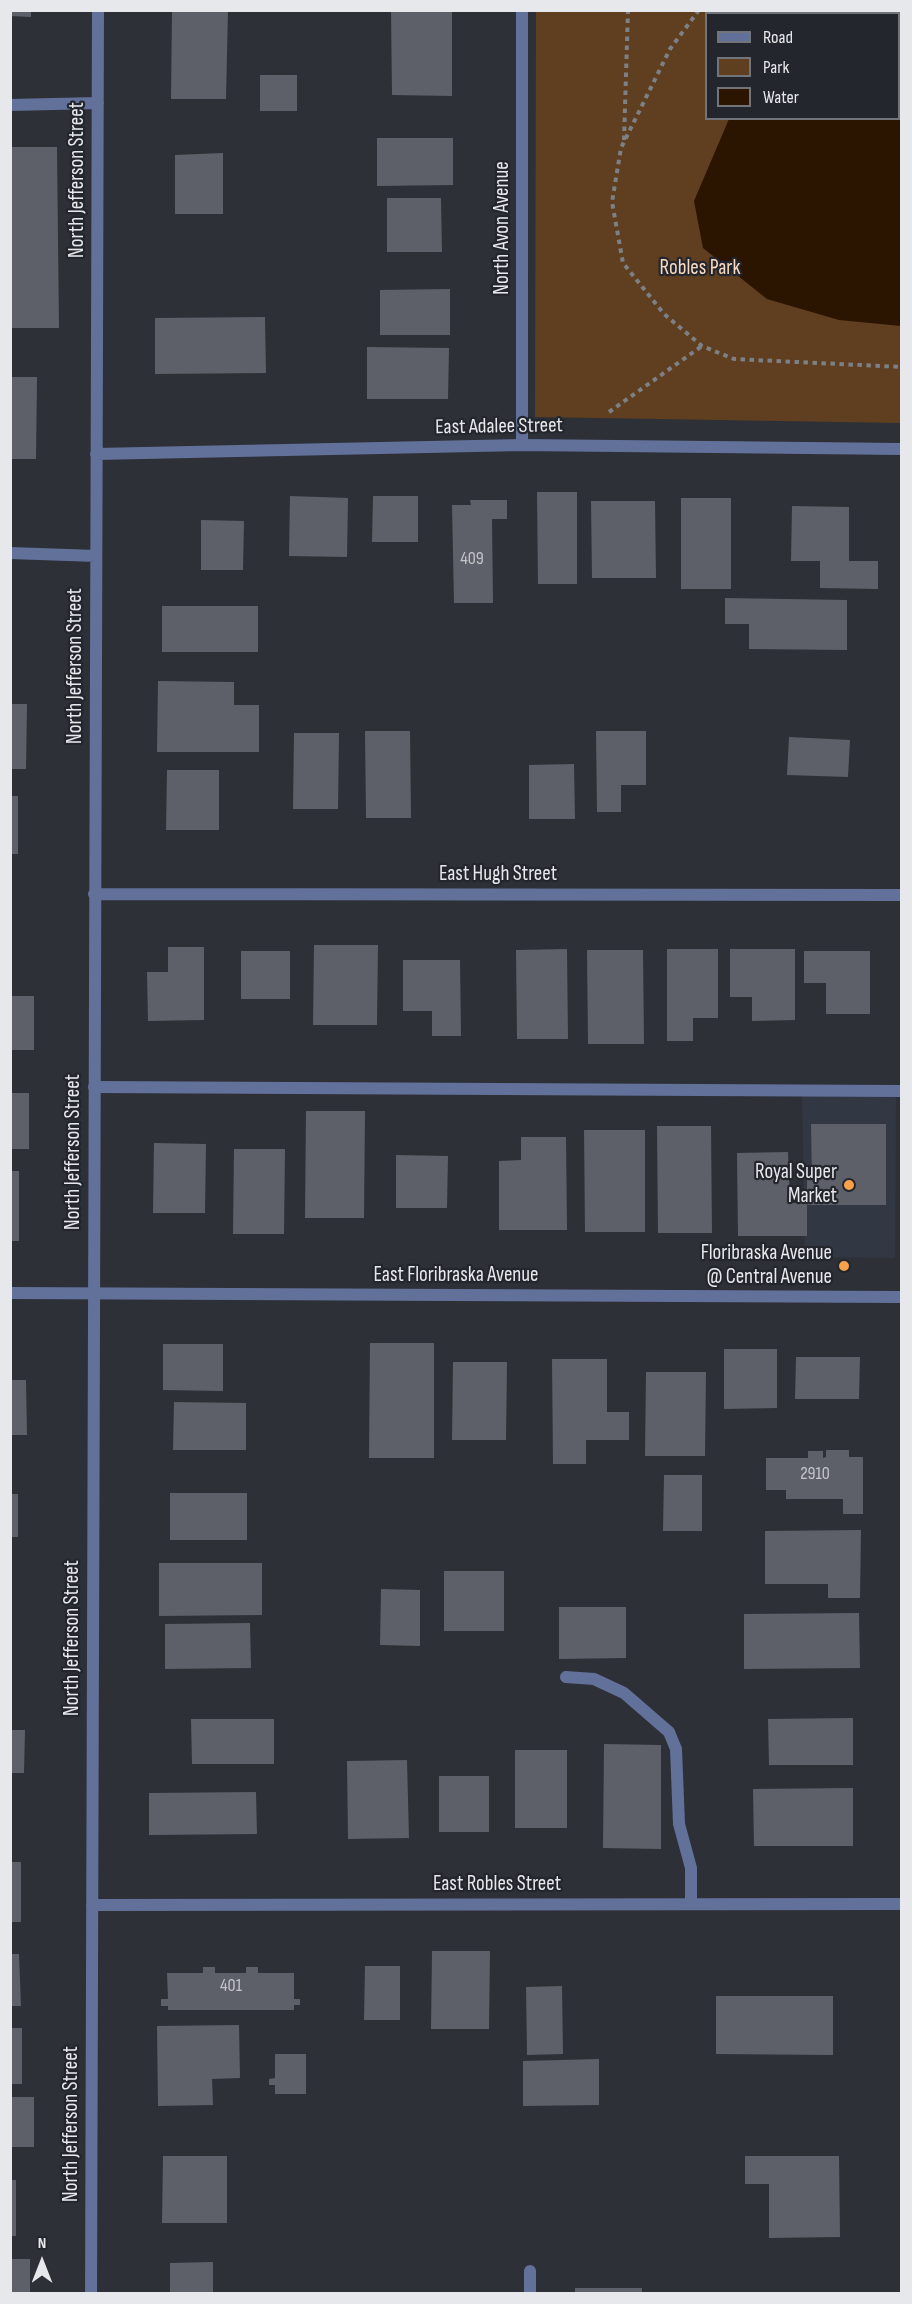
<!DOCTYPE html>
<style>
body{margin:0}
#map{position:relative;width:912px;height:2304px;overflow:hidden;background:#2d3037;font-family:"Sofia Sans Condensed",sans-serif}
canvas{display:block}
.frame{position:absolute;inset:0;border:12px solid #e6e8ec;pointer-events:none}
.legend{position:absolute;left:705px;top:12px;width:195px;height:108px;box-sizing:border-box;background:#23262d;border:2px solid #717479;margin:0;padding:8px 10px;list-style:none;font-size:18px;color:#e6e8ec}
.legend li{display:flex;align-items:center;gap:12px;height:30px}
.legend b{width:30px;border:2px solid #717479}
.north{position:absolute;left:12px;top:2232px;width:60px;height:60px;-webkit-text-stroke:4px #23262d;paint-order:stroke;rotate:0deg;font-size:16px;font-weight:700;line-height:24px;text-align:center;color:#e6e8ec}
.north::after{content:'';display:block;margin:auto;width:21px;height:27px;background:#e6e8ec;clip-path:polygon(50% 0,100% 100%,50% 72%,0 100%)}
</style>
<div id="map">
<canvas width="912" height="2304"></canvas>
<div class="frame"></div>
<ul class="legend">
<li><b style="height:8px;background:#62719a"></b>Road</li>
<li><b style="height:16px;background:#5f3f20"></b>Park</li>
<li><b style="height:16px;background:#2b1400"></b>Water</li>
</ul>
<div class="north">N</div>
</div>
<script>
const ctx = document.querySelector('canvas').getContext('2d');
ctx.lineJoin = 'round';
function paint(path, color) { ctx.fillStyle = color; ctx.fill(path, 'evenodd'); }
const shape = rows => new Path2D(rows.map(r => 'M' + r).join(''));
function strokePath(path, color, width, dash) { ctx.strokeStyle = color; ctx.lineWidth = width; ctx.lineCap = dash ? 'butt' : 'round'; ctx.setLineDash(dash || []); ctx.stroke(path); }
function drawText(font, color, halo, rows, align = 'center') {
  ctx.font = font + ' "Sofia Sans Condensed",sans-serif'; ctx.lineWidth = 4.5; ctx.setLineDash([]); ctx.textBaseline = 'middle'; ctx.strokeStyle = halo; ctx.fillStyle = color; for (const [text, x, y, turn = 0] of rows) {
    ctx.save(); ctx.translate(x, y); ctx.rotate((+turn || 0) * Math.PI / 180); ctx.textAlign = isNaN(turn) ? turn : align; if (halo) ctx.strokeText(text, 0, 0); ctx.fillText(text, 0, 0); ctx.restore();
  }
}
const built = shape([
 [802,1091,896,1092,895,1258,805,1257]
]);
const green = shape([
 [536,11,901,11,901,423,535,417],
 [706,14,898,14,898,118,706,118]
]);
const water = shape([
 [773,11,901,11,901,326,839,320,767,299,703,248,694,201,729,119,898,118,898,14,773,13]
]);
const building = shape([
 [10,10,31,10,31,17,10,16],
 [172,10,228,10,226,99,171,99],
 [391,10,452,10,452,96,392,95],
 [260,75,297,75,297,111,260,111],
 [377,138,453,138,453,185,377,186],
 [10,147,57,147,59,328,10,328],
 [223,153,223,214,175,214,175,155],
 [387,198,441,198,442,252,387,252],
 [450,289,450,335,380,335,380,290],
 [265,317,266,373,155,374,155,318],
 [367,347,449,348,448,399,367,399],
 [10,377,37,377,36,459,10,459],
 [537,492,577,492,577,584,538,584],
 [290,496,348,498,347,557,289,556],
 [373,496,418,496,418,542,372,542],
 [681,498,731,498,731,589,681,589],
 [470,500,507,500,507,519,492,519,493,603,454,603,452,505,471,505],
 [591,501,655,501,656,578,592,578],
 [792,506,849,507,849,561,878,561,878,589,820,588,820,561,791,561],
 [201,520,244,521,243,570,201,570],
 [725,598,847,600,847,650,749,649,749,624,725,624],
 [162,606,258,606,258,652,162,652],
 [158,681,234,682,234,705,259,705,259,752,157,752],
 [10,704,27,704,26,769,10,769],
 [365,731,410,731,411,818,366,818],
 [596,731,646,731,646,785,621,785,621,812,597,812],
 [294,733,339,733,338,809,293,809],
 [789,737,850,740,848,777,787,775],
 [574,764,575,819,529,819,529,765],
 [167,770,219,770,219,830,166,830],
 [10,796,18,796,18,854,10,854],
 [314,945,378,945,377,1025,313,1025],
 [168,947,204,947,204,1020,148,1021,147,972,168,972],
 [567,949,568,1039,517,1039,516,950],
 [667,949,718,949,718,1018,693,1018,693,1041,667,1041],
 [730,949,795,949,795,1020,752,1021,752,997,730,997],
 [587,950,643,950,644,1044,588,1044],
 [241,951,290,951,290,999,241,999],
 [804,951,870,951,870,1014,826,1014,826,983,804,983],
 [403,960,460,960,461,1036,432,1036,432,1011,403,1011],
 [10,996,34,996,34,1050,10,1050],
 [10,1093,29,1093,29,1149,10,1149],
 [306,1111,365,1111,364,1218,305,1218],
 [811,1124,886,1124,886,1205,807,1205,807,1236,738,1236,737,1153,788,1152,790,1203,807,1203,807,1180,812,1180],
 [657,1126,711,1126,712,1233,658,1233],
 [584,1130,645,1130,645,1232,585,1232],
 [521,1137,566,1137,567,1230,499,1230,499,1161,521,1160],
 [154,1143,206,1144,205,1213,153,1213],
 [234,1149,285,1149,284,1234,233,1234],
 [396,1155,448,1156,447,1208,396,1208],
 [10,1171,19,1171,19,1241,10,1241],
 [370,1343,434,1343,434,1458,369,1458],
 [163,1344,223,1344,223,1391,163,1390],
 [724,1349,777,1349,777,1408,724,1409],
 [796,1357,860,1357,859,1399,795,1399],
 [552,1359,607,1359,607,1412,629,1412,629,1440,586,1440,586,1464,553,1464],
 [453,1362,507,1362,506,1440,452,1440],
 [646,1372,706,1372,705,1456,645,1456],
 [10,1380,26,1380,27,1435,10,1435],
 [174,1402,246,1403,246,1450,173,1450],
 [826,1450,849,1450,849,1457,863,1457,863,1514,843,1514,843,1499,786,1499,786,1490,766,1490,766,1458,808,1458,808,1451,823,1451,823,1458,826,1457],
 [664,1475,702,1475,702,1531,663,1531],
 [170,1493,247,1493,247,1540,170,1540],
 [10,1494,18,1494,18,1537,10,1537],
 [861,1530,860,1598,828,1598,828,1584,765,1584,765,1531],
 [159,1563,262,1563,262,1615,159,1616],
 [444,1571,504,1571,504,1631,444,1631],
 [381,1589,420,1590,420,1646,380,1645],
 [559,1607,626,1607,626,1658,559,1659],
 [859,1613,860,1668,744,1669,744,1614],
 [250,1623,251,1668,165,1669,165,1624],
 [853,1718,853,1765,769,1765,768,1719],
 [191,1719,274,1719,274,1764,192,1764],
 [10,1730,25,1730,24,1773,10,1773],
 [604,1744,661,1745,661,1849,603,1848],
 [515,1750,567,1750,567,1828,515,1828],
 [407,1760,409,1838,348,1839,347,1761],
 [439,1776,489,1776,489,1832,439,1832],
 [853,1788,853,1846,754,1846,753,1789],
 [256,1792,257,1834,149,1835,149,1793],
 [10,1862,21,1862,21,1922,10,1922],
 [432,1951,490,1951,489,2029,431,2029],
 [10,1954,19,1954,21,2006,10,2006],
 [365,1966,400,1966,400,2020,364,2020],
 [203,1967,215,1967,215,1973,246,1973,246,1967,258,1967,258,1973,294,1973,294,1999,300,1999,300,2005,294,2005,294,2010,168,2010,168,2006,161,2006,161,1999,168,1999,167,1973,203,1973],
 [562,1986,563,2054,527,2055,526,1987],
 [716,1996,833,1996,833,2055,716,2054],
 [239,2025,240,2078,212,2079,213,2105,158,2106,157,2026],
 [10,2028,22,2028,22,2084,10,2084],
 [275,2054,306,2054,306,2094,275,2094,275,2085,269,2085,269,2079,275,2078],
 [599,2059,599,2105,523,2106,523,2061],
 [10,2097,34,2097,34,2147,10,2147],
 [163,2156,227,2156,227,2223,162,2223],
 [745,2156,839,2156,840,2237,769,2238,769,2184,745,2184],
 [10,2180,16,2180,16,2236,10,2236],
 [10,2259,30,2259,30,2294,10,2294],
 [213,2262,213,2294,170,2294,170,2263],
 [575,2288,642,2288,642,2294,575,2294]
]);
const path = shape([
 [699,10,670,49,621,148,612,202,623,263,664,314,702,346,734,359,902,367],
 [624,140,628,10],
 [609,412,702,346]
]);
const service = shape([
 [522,10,522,445],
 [94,1087,902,1091],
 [566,1677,594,1679,624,1693,669,1732,676,1749,679,1824,691,1868,691,1904]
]);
const minor = shape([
 [10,105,98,103],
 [96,454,522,445,902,449],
 [10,553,96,556],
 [94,894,902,895],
 [92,1905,902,1904],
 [530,2271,530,2294],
 [91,2294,98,10]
]);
const tertiary = shape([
 [10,1293,902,1297]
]);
const markers = [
 [849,1185,6,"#f8a14a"],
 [844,1266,6,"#f8a14a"]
];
const numberNames = [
 ["409",472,559],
 ["2910",815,1474],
 ["401",231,1986]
];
const streetNames = [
 ["North Jefferson Street",78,180,-90],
 ["North Avon Avenue",503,228,-90],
 ["East Adalee Street",499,427,-1],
 ["North Jefferson Street",76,666,-90],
 ["East Hugh Street",498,875],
 ["North Jefferson Street",74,1152,-90],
 ["East Floribraska Avenue",456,1276],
 ["North Jefferson Street",73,1638,-90],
 ["East Robles Street",497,1885],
 ["North Jefferson Street",72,2124,-90]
];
const parkNames = [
 ["Robles Park",700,269]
];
const poiNames = [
 ["Royal Super",837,1173],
 ["Market",837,1197],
 ["Floribraska Avenue",832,1254],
 ["@ Central Avenue",832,1278]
];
paint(built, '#323744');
paint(green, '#5f3f20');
paint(water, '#2b1400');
paint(building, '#5d6068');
strokePath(path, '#7d8085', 4, [4.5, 4.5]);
strokePath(service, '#62719a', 12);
strokePath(minor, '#62719a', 12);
strokePath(tertiary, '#62719a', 12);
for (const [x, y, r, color] of markers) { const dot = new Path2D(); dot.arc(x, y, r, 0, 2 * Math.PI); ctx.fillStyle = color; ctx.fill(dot); strokePath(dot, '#23262d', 2); }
drawText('18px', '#c4c6cb', null, numberNames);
drawText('21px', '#e6e8ec', '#23262d', streetNames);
drawText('21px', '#f8dac0', '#23262d', parkNames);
drawText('21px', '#e6e8ec', '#23262d', poiNames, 'right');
</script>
